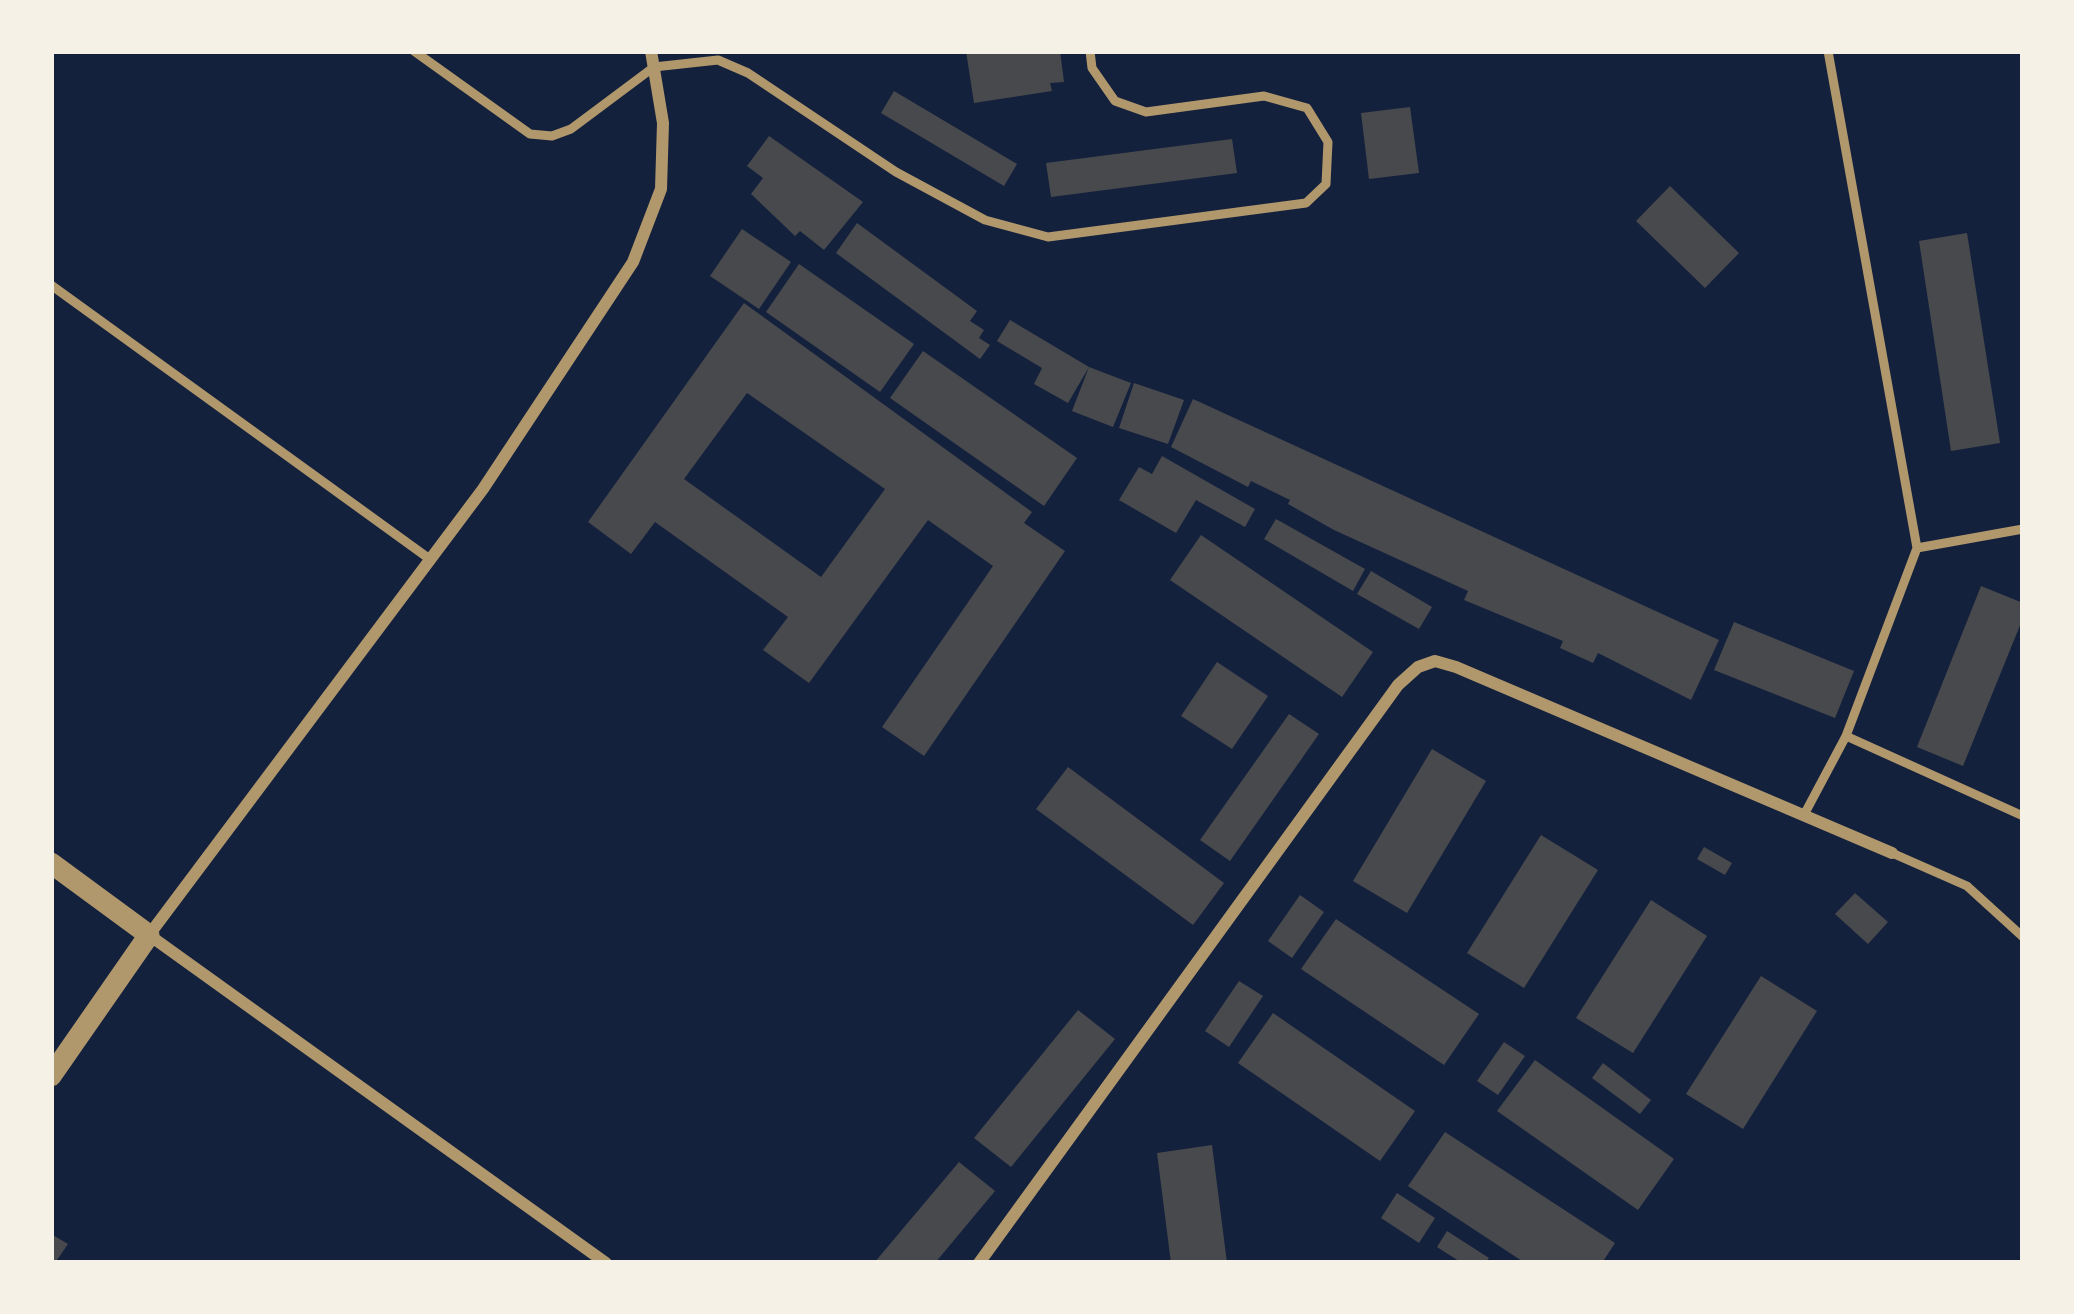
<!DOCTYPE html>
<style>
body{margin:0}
#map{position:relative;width:2074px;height:1314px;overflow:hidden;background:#14213d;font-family:"Asap Condensed",sans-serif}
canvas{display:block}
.frame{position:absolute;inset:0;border:54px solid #f6f1e7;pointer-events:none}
</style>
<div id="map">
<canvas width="2074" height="1314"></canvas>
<div class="frame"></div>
</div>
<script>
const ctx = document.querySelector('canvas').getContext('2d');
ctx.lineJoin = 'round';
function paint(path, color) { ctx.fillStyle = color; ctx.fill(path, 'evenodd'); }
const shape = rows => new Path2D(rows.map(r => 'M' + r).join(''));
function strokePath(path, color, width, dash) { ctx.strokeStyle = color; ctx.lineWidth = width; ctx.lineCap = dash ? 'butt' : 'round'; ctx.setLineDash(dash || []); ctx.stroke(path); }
const building = shape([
 [966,51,1060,51,1064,82,1050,83,1052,91,974,103],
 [894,91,1017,164,1004,186,881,113],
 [1410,107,1419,173,1369,179,1361,113],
 [769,136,863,202,824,250,800,231,795,236,751,194,763,178,747,166],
 [1232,139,1237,173,1051,197,1046,163],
 [1670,186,1739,253,1705,288,1636,221],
 [857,223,977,311,970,321,984,330,979,338,990,345,980,359,836,253],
 [742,229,791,262,759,309,710,276],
 [1967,233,2000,443,1951,451,1919,241],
 [799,264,914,344,880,392,766,312],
 [744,303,1032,512,1024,523,1065,551,924,756,882,727,993,566,928,520,809,683,763,650,788,617,655,522,631,554,588,522],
 [747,393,885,489,821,577,684,479],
 [1010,320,1089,367,1131,383,1113,427,1072,411,1089,367,1068,403,1034,384,1042,368,997,341],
 [923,351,1077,458,1044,506,890,398],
 [1134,383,1184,400,1168,444,1119,428],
 [1193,399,1719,640,1691,700,1598,653,1593,663,1560,648,1563,641,1464,600,1468,591,1334,530,1288,504,1290,500,1251,481,1248,487,1171,447],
 [1162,456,1255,509,1245,527,1196,500,1176,533,1119,500,1139,467,1152,474],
 [1276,519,1365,569,1353,591,1264,539],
 [1201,535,1373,652,1342,697,1170,580],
 [1371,571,1432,607,1419,629,1357,594],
 [1981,586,2023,603,2023,618,1963,766,1917,747],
 [1734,622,1854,671,1835,718,1714,670],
 [1217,662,1268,696,1232,749,1181,716],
 [1289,714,1319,734,1230,861,1200,840],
 [1432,749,1486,781,1407,913,1353,881],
 [1068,767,1224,883,1193,925,1036,809],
 [1541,835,1598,870,1524,988,1467,953],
 [1704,847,1732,863,1725,875,1697,859],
 [1855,893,1888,922,1868,944,1835,914],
 [1300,895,1324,912,1292,958,1268,941],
 [1651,900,1707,936,1633,1053,1576,1018],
 [1336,919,1479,1014,1444,1065,1301,969],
 [1761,976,1817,1011,1743,1129,1686,1094],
 [1239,981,1263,996,1229,1047,1205,1031],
 [1078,1010,1115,1039,1011,1167,974,1138],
 [1273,1013,1415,1111,1380,1161,1238,1063],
 [1504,1042,1525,1056,1498,1095,1477,1081],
 [1535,1060,1674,1159,1638,1210,1497,1111],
 [1603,1063,1651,1100,1640,1114,1592,1078],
 [1445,1132,1615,1243,1602,1263,1525,1263,1408,1186],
 [1212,1145,1227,1263,1171,1263,1157,1153],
 [959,1162,995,1191,935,1263,874,1263],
 [1397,1193,1435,1218,1419,1243,1381,1218],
 [1447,1231,1489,1258,1485,1263,1462,1263,1437,1247],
 [51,1234,68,1244,55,1263,51,1263]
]);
const service = shape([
 [414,51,530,134,552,136,571,129,654,67,718,60,748,73,896,172,985,220,1048,237,1306,203,1326,184,1328,142,1307,108,1264,96,1146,112,1115,101,1092,68,1090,51],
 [51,285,431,560],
 [1917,548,2023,529],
 [1846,736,2023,816],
 [1805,813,1846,736,1917,548,1828,51],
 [1892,853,1967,886,2023,937]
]);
const minor = shape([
 [606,1263,149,935,483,489,633,262,661,189,663,123,651,51],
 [979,1263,1398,685,1418,667,1435,661,1456,667,1892,853]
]);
const tertiary = shape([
 [51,863,149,935,51,1076]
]);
paint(building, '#48494c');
strokePath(service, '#b1986c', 9);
strokePath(minor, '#b1986c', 12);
strokePath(tertiary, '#b1986c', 21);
</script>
